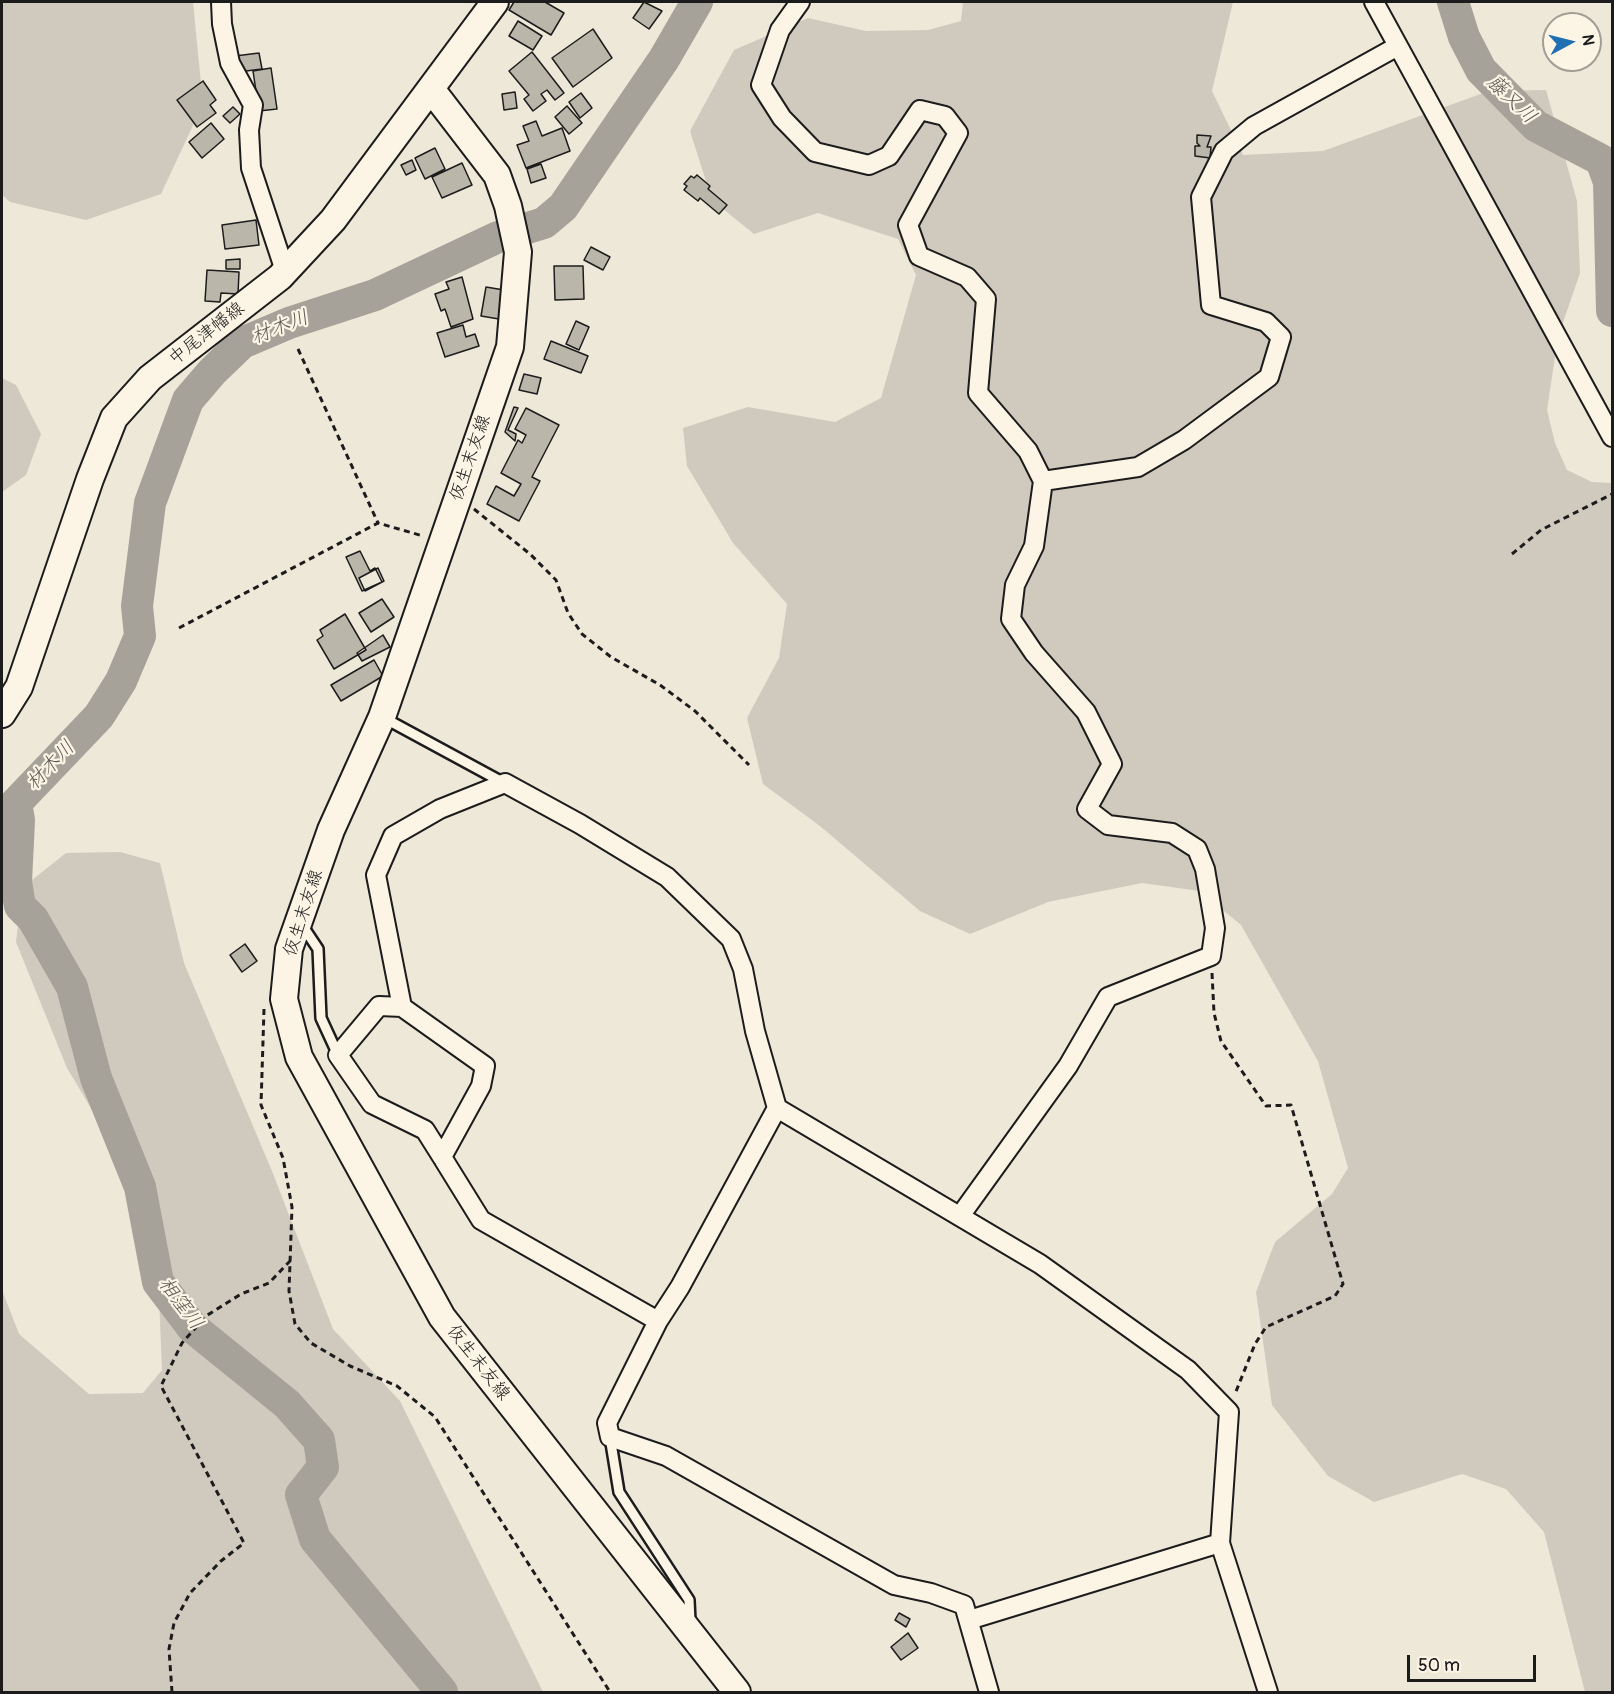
<!DOCTYPE html>
<meta charset="utf-8">
<style>
body{margin:0}
#map{position:relative;width:1614px;height:1694px;overflow:hidden;background:#eee8d9;font-family:Pangolin,sans-serif}
canvas{display:block}
.frame{position:absolute;inset:0;border:3px solid #1c1c1c;pointer-events:none}
.north{position:absolute;left:1542px;top:12px;width:60px;height:60px;box-sizing:border-box;background:#fcf5e5;border:2px solid #a29e95;border-radius:50%;rotate:83deg;font-size:16px;font-weight:700;line-height:24px;text-align:center;color:#1c1c1c}
.north::after{content:'';display:block;margin:auto;width:21px;height:27px;background:#1f6fb2;clip-path:polygon(50% 0,100% 100%,50% 72%,0 100%)}
.scale{position:absolute;left:1407px;top:1655px;width:129px;height:27px;box-sizing:border-box;border:3px solid #1c1c1c;border-top:0;padding-left:8px;font-size:18px;line-height:21px;white-space:nowrap;color:#1c1c1c;-webkit-text-stroke:4px #fcf5e5;paint-order:stroke}
</style>
<div id="map">
<canvas width="1614" height="1694"></canvas>
<div class="frame"></div>
<div class="north">N</div>
<div class="scale">50 m</div>
</div>
<script>
const ctx = document.querySelector('canvas').getContext('2d');
ctx.lineJoin = 'round';
function paint(path, color) { ctx.fillStyle = color; ctx.fill(path, 'evenodd'); }
const shape = rows => new Path2D(rows.map(r => 'M' + r).join(''));
function strokePath(path, color, width, dash) { ctx.strokeStyle = color; ctx.lineWidth = width; ctx.lineCap = dash ? 'butt' : 'round'; ctx.setLineDash(dash || []); ctx.stroke(path); }
function drawText(font, color, halo, rows, align = 'center') {
  ctx.font = font + ' Pangolin,"Klee One",sans-serif'; ctx.lineWidth = 4.5; ctx.setLineDash([]); ctx.textBaseline = 'middle'; ctx.strokeStyle = halo; ctx.fillStyle = color; for (const [text, x, y, turn = 0] of rows) {
    ctx.save(); ctx.translate(x, y); ctx.rotate((+turn || 0) * Math.PI / 180); ctx.textAlign = isNaN(turn) ? turn : align; if (halo) ctx.strokeText(text, 0, 0); ctx.fillText(text, 0, 0); ctx.restore();
  }
}
const green = shape([
 [2,2,193,2,203,104,161,194,86,220,10,202,2,195],
 [963,2,1233,2,1212,91,1243,155,1323,151,1489,91,1546,90,1577,201,1580,273,1558,337,1547,410,1555,443,1567,470,1592,482,1612,483,1612,1692,1585,1692,1544,1532,1506,1489,1462,1474,1374,1502,1328,1476,1272,1405,1256,1292,1275,1242,1332,1194,1348,1168,1318,1061,1241,925,1200,891,1142,883,1048,902,970,934,920,911,820,826,763,784,747,718,779,658,787,604,733,543,687,466,683,428,748,407,835,422,881,398,916,275,898,239,818,213,754,234,712,200,690,131,734,50,808,18,866,31,928,30,961,21],
 [2,378,16,385,41,434,26,475,2,492],
 [120,852,160,863,184,963,272,1171,333,1329,400,1401,543,1692,2,1692,2,1290,19,1334,89,1394,143,1393,162,1370,157,1248,143,1195,67,1068,16,942,23,887,66,853]
]);
const river = shape([
 [1453,2,1464,37,1481,70,1536,126,1601,160,1609,182,1612,311],
 [16,803,99,716,121,681,140,636,137,606,150,503,188,400,212,372,242,343,289,323,375,295,498,237,544,223,563,207,664,59,697,2],
 [16,803,19,820,16,882,20,906,33,919,72,987,96,1078,140,1187,158,1282,192,1327,287,1404,319,1440,323,1467,301,1495,315,1539,442,1692]
]);
const building = shape([
 [514,2,545,2,564,13,551,35,509,10,514,2],
 [644,2,662,11,649,29,633,18,644,2],
 [518,21,542,36,533,50,509,36,518,21],
 [593,29,612,58,573,87,552,58,593,29],
 [532,52,564,93,555,100,547,90,541,94,546,101,533,111,524,99,529,95,509,71,532,52],
 [259,53,262,69,238,72,235,56,259,53],
 [271,68,277,109,259,111,253,71,271,68],
 [203,81,216,100,210,105,216,113,197,127,177,100,203,81],
 [515,92,517,108,504,110,502,94,515,92],
 [581,93,592,108,580,118,569,102,581,93],
 [567,106,582,123,569,134,555,117,567,106],
 [233,107,240,114,230,123,223,116,233,107],
 [536,121,542,136,562,128,570,151,526,168,517,145,529,141,523,126,536,121],
 [211,123,224,139,202,158,189,142,211,123],
 [1197,135,1211,136,1207,147,1211,147,1210,158,1195,156,1195,146,1200,146,1197,143,1197,135],
 [435,148,445,169,425,179,415,158,435,148],
 [412,160,416,170,406,175,401,165,412,160],
 [462,163,472,185,442,198,432,177,462,163],
 [541,164,546,178,531,183,527,169,541,164],
 [697,175,710,186,708,189,727,205,719,214,700,198,698,201,684,190,687,186,684,184,691,176,694,178,697,175],
 [256,220,259,245,225,249,222,225,256,220],
 [591,247,610,257,603,270,584,260,591,247],
 [240,259,240,269,226,269,226,260,240,259],
 [554,266,583,266,584,299,555,300,554,266],
 [207,270,239,272,238,294,221,293,220,302,205,301,207,270],
 [462,277,473,319,451,327,445,309,441,311,435,294,449,289,446,282,462,277],
 [486,287,504,290,499,319,481,316,486,287],
 [576,321,589,327,579,350,566,344,576,321],
 [463,325,466,337,475,334,479,346,445,357,437,333,463,325],
 [551,341,588,356,581,373,544,359,551,341],
 [524,374,541,378,537,394,519,390,524,374],
 [514,407,518,408,508,430,516,434,515,441,505,432,514,407],
 [526,408,559,425,532,477,540,481,519,521,487,504,496,486,514,496,521,484,501,473,518,440,522,443,526,435,515,429,526,408],
 [360,551,370,571,375,568,382,582,362,591,346,557,360,551],
 [378,568,384,581,365,591,359,578,378,568],
 [382,599,394,617,371,632,359,613,382,599],
 [345,614,366,650,334,669,317,640,323,636,320,630,345,614],
 [383,635,390,647,362,661,357,653,383,635],
 [374,660,383,676,341,701,331,685,374,660],
 [245,944,257,961,242,972,230,955,245,944],
 [899,1613,910,1619,906,1627,895,1620,899,1613],
 [908,1633,918,1648,901,1660,891,1647,908,1633]
]);
const path = shape([
 [298,349,378,523],
 [474,509,530,554,556,580,568,613,582,634,611,657,660,685,695,711,749,765],
 [1512,554,1541,530,1612,494],
 [179,628,378,523,423,536],
 [1212,973,1214,1013,1221,1041,1266,1106,1291,1105,1343,1284,1335,1296,1266,1327,1255,1344,1235,1394],
 [264,1009,261,1105,283,1158,292,1207,289,1291,295,1324,311,1343,350,1366,397,1386,435,1417,610,1692],
 [172,1692,169,1649,174,1623,190,1593,221,1561,244,1543,161,1386,182,1343,206,1316,241,1294,269,1283,290,1261]
]);
const service = shape([
 [384,718,504,783],
 [302,925,318,949,321,1018,338,1055],
 [610,1437,619,1492,689,1600,690,1621]
]);
const minor = shape([
 [221,2,222,24,230,63,253,105,249,130,251,168,285,271],
 [800,2,780,30,761,85,782,118,815,152,869,165,889,156,920,110,945,116,958,133,908,225,919,256,967,277,986,299,978,393,1028,451,1043,481,1034,546,1015,585,1011,619,1034,653,1086,712,1112,764,1087,809,1108,825,1172,833,1197,849,1205,869,1215,928,1211,956,1108,997,1068,1066,960,1216],
 [1374,2,1612,437],
 [1043,481,1138,467,1184,440,1269,377,1281,337,1266,322,1211,305,1201,197,1224,151,1254,126,1398,46],
 [402,1007,376,875,393,836,440,809,505,783,580,824,667,877,731,939,743,969,755,1031,777,1108,1040,1264,1188,1370,1229,1412,1220,1543,1268,1692],
 [777,1108,680,1287,658,1321,607,1423,610,1437,666,1456,894,1585,931,1593,964,1605,989,1692],
 [442,1157,481,1086,485,1066,402,1007,379,1006,338,1055,372,1104,425,1130,442,1157,481,1220,658,1321],
 [969,1620,1220,1543]
]);
const secondary = shape([
 [431,89,497,175,508,206,518,252,510,347,382,717,331,830,289,949,284,999,299,1057,442,1317,737,1692],
 [2,714,19,687,90,479,114,418,150,378,280,277,333,220,495,2]
]);
const streetNames = [
 ["中尾津幡線",207,334,-38],
 ["仮生末友線",471,458,-71],
 ["仮生末友線",304,913,-72],
 ["仮生末友線",478,1363,52]
];
const waterNames = [
 ["藤又川",1511,100,44],
 ["材木川",280,328,-21],
 ["材木川",51,766,-46],
 ["相窪川",180,1304,53]
];
paint(green, '#cfcabd');
strokePath(river, '#a7a299', 32);
paint(building, '#bab6aa');
strokePath(building, '#1c1c1c', 1.5);
strokePath(service, '#1c1c1c', 14);
strokePath(minor, '#1c1c1c', 22);
strokePath(secondary, '#1c1c1c', 30);
strokePath(path, '#1c1c1c', 3, [6, 4.5]);
strokePath(service, '#fcf5e5', 9);
strokePath(minor, '#fcf5e5', 18);
strokePath(secondary, '#fcf5e5', 26);
drawText('18px', '#1c1c1c', '#fcf5e5', streetNames);
drawText('italic 20px', '#5b5854', '#fcf5e5', waterNames);
</script>
